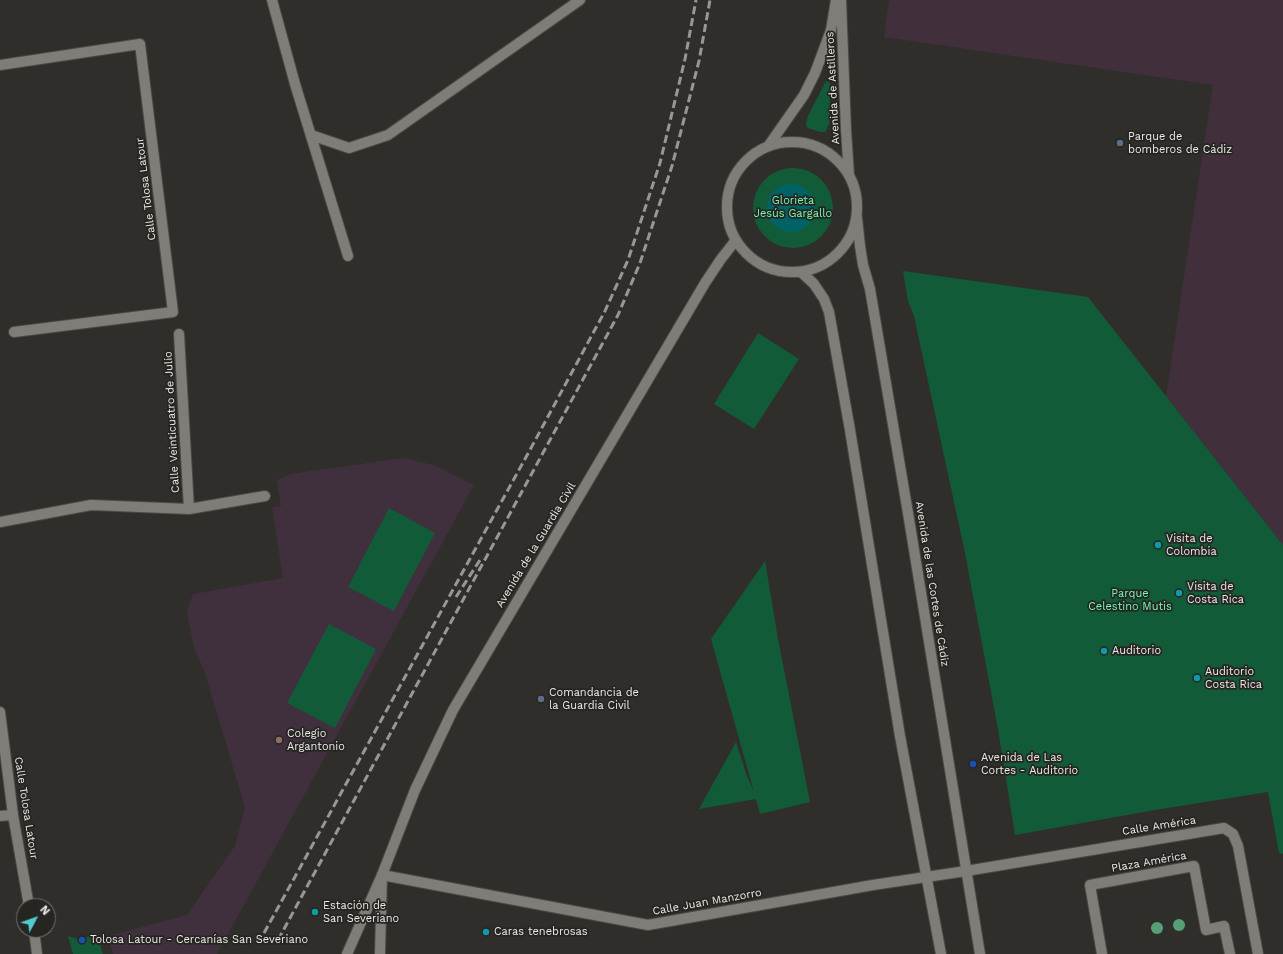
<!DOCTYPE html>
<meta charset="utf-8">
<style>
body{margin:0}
#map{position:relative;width:1283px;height:954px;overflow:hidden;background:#302e2b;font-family:"Work Sans",sans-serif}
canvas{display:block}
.north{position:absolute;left:16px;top:898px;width:40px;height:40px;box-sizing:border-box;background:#262521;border:1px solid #757471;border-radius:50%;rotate:49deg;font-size:11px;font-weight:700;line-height:16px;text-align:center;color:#ebeae8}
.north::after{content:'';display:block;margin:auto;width:14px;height:18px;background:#52ccd0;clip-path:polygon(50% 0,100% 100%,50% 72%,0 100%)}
</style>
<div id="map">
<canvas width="1283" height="954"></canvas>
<div class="north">N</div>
</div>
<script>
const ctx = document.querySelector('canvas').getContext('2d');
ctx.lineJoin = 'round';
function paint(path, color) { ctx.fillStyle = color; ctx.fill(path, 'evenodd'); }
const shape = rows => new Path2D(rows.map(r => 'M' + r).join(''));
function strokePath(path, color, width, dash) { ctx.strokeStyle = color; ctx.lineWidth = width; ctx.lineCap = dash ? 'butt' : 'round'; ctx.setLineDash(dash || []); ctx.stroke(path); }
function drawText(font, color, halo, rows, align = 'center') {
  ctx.font = font + ' "Work Sans",sans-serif'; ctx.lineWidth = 3.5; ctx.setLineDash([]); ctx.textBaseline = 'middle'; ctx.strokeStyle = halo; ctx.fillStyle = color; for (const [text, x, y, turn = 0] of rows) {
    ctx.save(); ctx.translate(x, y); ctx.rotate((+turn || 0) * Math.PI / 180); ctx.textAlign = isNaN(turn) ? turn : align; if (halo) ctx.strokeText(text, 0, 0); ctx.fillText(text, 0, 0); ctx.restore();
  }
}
const industrial = shape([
 [889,0,1283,0,1283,545,1166,396,1213,85,884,37]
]);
const education = shape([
 [403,458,434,465,474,485,217,954,113,954,108,936,187,915,235,846,245,807,205,673,193,645,187,610,193,594,283,578,272,507,281,506,277,480,290,474]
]);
const green = shape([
 [826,81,830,83,829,124,825,132,820,132,808,128,806,126,806,123,808,116],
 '753 208a40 40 0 1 1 80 0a40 40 0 1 1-80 0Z',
 [903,271,1088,297,1283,545,1283,854,1279,853,1268,792,1155,810,1015,835,998,729,965,553,914,316,908,301],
 [758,333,799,359,754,429,714,404],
 [389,508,435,533,394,611,348,587],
 [765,561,778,639,810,802,760,814,756,799,699,809,736,742,747,776,754,792,711,639],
 [329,624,376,649,335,728,287,703],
 [96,932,103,954,73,954,68,936,82,940]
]);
const water = shape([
 '767 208a24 24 0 1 1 48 0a24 24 0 1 1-48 0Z'
]);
const service = shape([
 [272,0,295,84,348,256],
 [311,135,349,148,388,135,580,0]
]);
const pedestrian = shape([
 [1102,954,1090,885,1194,866,1206,930,1224,926,1230,954]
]);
const minor = shape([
 [0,65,140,44,173,312,14,332],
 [189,509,265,496],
 [0,522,91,505,189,509,179,334],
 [0,816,13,815],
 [380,954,382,875,648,925,873,885,966,871,1224,828,1233,834,1238,846,1258,954]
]);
const tertiary = shape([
 [0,712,13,815,29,906],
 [34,930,37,954]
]);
const secondary = shape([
 [841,0,846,130,849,175],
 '727 207a65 65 0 1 1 130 0a65 65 0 1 1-130 0Z',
 [769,145,804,95,815,73,831,30,836,0],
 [857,218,860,246,863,265,870,289,908,513,980,954],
 [801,272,814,284,824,299,829,312,850,430,900,736,941,954],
 [347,954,382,875,415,790,453,710,705,283,721,259,736,240]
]);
const rail = shape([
 [456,597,480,560],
 [264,933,531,448,605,311,628,260,660,163,685,59,696,0],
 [278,940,618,315,640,263,672,166,699,61,710,0]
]);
const trees = [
 [1179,925],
 [1157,928]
];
const markers = [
 [1120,143,4,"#5c6f8a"],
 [1158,545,4,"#0f9aa8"],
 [1179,593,4,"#0f9aa8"],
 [1104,651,4,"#0f9aa8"],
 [1197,678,4,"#0f9aa8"],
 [541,699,4,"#5c6f8a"],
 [279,740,4,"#8d6e63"],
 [973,764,4,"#1a4fb4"],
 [315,912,4,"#0f9aa8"],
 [486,932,4,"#0f9aa8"],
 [82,940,4,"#1a4fb4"]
];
const streetNames = [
 ["Avenida de Astilleros",833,88,-93],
 ["Calle Tolosa Latour",146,189,-97],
 ["Calle Veinticuatro de Julio",172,422,-93],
 ["Avenida de la Guardia Civil",536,545,-59],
 ["Avenida de las Cortes de Cádiz",932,584,81],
 ["Calle Tolosa Latour",26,808,81],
 ["Calle América",1159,826,-9],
 ["Plaza América",1149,862,-10],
 ["Calle Juan Manzorro",707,902,-10]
];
const poiNames = [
 ["Parque de",1128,137],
 ["bomberos de Cádiz",1128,150],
 ["Visita de",1166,539],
 ["Colombia",1166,552],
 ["Visita de",1187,587],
 ["Costa Rica",1187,600],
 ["Auditorio",1112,651],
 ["Auditorio",1205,672],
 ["Costa Rica",1205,685],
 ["Comandancia de",549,693],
 ["la Guardia Civil",549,706],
 ["Colegio",287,734],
 ["Argantonio",287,747],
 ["Avenida de Las",981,758],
 ["Cortes - Auditorio",981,771],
 ["Estación de",323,906],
 ["San Severiano",323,919],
 ["Caras tenebrosas",494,932],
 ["Tolosa Latour - Cercanías San Severiano",90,940]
];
const parkNames = [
 ["Glorieta",793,201],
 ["Jesús Gargallo",793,214],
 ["Parque",1130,594],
 ["Celestino Mutis",1130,607]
];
paint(industrial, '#41303c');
paint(education, '#40303d');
paint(green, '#125b39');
paint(water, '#016266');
strokePath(service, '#4b4a46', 12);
strokePath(pedestrian, '#4b4a46', 12);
strokePath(minor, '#4b4a46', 12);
strokePath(tertiary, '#4b4a46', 12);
strokePath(secondary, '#4b4a46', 12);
strokePath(service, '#7f7d78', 10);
strokePath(pedestrian, '#7f7d78', 10);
strokePath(minor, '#7f7d78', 10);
strokePath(tertiary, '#7f7d78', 10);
strokePath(secondary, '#7f7d78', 10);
strokePath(rail, '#989794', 3, [8, 4]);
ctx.fillStyle = '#56a077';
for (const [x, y] of trees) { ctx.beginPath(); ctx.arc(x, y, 6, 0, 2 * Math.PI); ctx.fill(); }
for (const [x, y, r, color] of markers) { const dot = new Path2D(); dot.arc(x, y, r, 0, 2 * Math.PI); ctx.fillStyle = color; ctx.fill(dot); strokePath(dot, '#262521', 1.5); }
drawText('11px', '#ebeae8', '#262521', streetNames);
drawText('11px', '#ebeae8', '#262521', poiNames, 'left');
drawText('11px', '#75fdb5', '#262521', parkNames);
</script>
